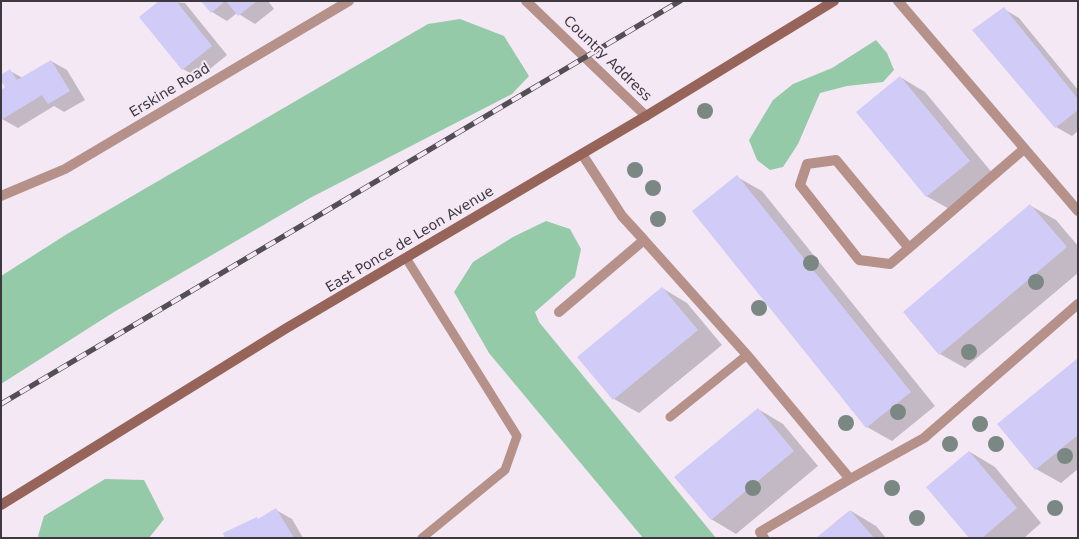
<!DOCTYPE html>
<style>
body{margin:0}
#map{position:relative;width:1079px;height:539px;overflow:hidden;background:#f4e8f5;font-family:"DejaVu Sans",sans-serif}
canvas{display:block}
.frame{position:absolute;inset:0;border:2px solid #3d393e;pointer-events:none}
</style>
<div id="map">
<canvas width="1079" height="539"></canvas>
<div class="frame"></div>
</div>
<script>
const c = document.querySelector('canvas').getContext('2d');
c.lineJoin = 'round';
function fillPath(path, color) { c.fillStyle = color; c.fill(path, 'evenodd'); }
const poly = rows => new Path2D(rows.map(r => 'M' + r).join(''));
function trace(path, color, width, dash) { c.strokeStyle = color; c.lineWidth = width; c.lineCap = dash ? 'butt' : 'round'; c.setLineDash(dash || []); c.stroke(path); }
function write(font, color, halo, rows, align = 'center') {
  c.font = font + ' "DejaVu Sans",sans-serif'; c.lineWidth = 4; c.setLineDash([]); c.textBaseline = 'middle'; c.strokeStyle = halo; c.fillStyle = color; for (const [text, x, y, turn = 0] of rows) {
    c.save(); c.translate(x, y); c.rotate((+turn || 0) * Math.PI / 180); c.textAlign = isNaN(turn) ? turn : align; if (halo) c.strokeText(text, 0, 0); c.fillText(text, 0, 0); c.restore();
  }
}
fillPath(poly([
 [460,19,504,36,529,76,512,94,310,198,114,312,1,384,1,276,67,234,428,24],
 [876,40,887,53,894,70,883,82,847,86,820,93,798,144,783,167,770,170,757,160,749,140,773,100,793,84,832,68],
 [546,221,570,229,581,249,575,277,535,312,539,322,716,538,643,538,489,353,454,292,473,262,513,237],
 [105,479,144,480,164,519,149,538,40,538,38,536,44,516]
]), '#95caa8');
fillPath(poly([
 [161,1,185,3,227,55,199,78,183,69],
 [203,1,268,1,274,9,255,24,237,13,227,21,212,12],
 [1004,9,1019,18,1078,90,1078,131,1072,136,1056,127,974,30],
 [51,61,67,70,85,100,64,112,54,106,18,128,2,119,10,71,23,78],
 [900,77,925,92,994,175,951,210,926,196],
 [737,177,762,191,935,406,892,441,867,427],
 [1031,206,1056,220,1078,246,1078,273,965,368,940,354],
 [662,288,687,303,722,345,639,413,614,399],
 [1078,360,1078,469,1061,483,1036,469],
 [758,409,783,424,818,466,736,534,711,519],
 [970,452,995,467,1041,523,1024,538,970,538],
 [276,510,292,519,303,538,227,538],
 [851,511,876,526,886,538,818,538]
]), '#0003');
fillPath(poly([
 [159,1,176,1,212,46,182,70,139,17],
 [201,1,225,1,211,13],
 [226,1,257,1,238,16],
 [1004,7,1078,99,1078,110,1055,128,972,30],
 [51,60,70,91,48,104,42,95,1,120,1,90,5,87,1,81,1,75,10,69,17,80],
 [900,76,970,161,926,197,856,112],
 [737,175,911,392,866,428,692,211],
 [1030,204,1067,247,939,355,903,312],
 [662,287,698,330,613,400,577,357],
 [1078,358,1078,435,1035,470,997,424],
 [758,408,794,451,711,520,674,477],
 [969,451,1017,508,982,538,969,538,926,487],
 [276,508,294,538,225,538,223,533,257,517,258,519],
 [850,510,874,538,816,538]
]), '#d1cbf7');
trace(poly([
 [406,258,517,436,505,470,422,538],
 [670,417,747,355]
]), '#b59189', 9);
trace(poly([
 [526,1,646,116],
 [898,1,1078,211],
 [1,196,65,169,349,1],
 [644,240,747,355,850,479,760,532,764,538],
 [909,248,836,160,807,164,800,185,859,260,890,264,909,248,1024,149],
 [559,312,644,240,622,216,582,154],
 [850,479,924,438,1078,304]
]), '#b59189', 10);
trace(poly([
 [1,505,285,329,646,116,834,1]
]), '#97645a', 10);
const rail = poly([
 [1,404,680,1]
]);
trace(rail, '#544f55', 5.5);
trace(rail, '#f4e8f5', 4, [11]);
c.fillStyle = '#7a8783';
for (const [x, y] of [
 [705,111],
 [635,170],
 [653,188],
 [658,219],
 [811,263],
 [1036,282],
 [759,308],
 [969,352],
 [898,412],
 [846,423],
 [980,424],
 [950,444],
 [996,444],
 [1065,456],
 [753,488],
 [892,488],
 [1055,508],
 [917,518]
]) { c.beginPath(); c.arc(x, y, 8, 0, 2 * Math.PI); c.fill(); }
write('14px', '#3d393e', '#f4e8f5', [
 ["Country Address",607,59,44],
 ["Erskine Road",170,91,-31],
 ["East Ponce de Leon Avenue",410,240,-31]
]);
</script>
